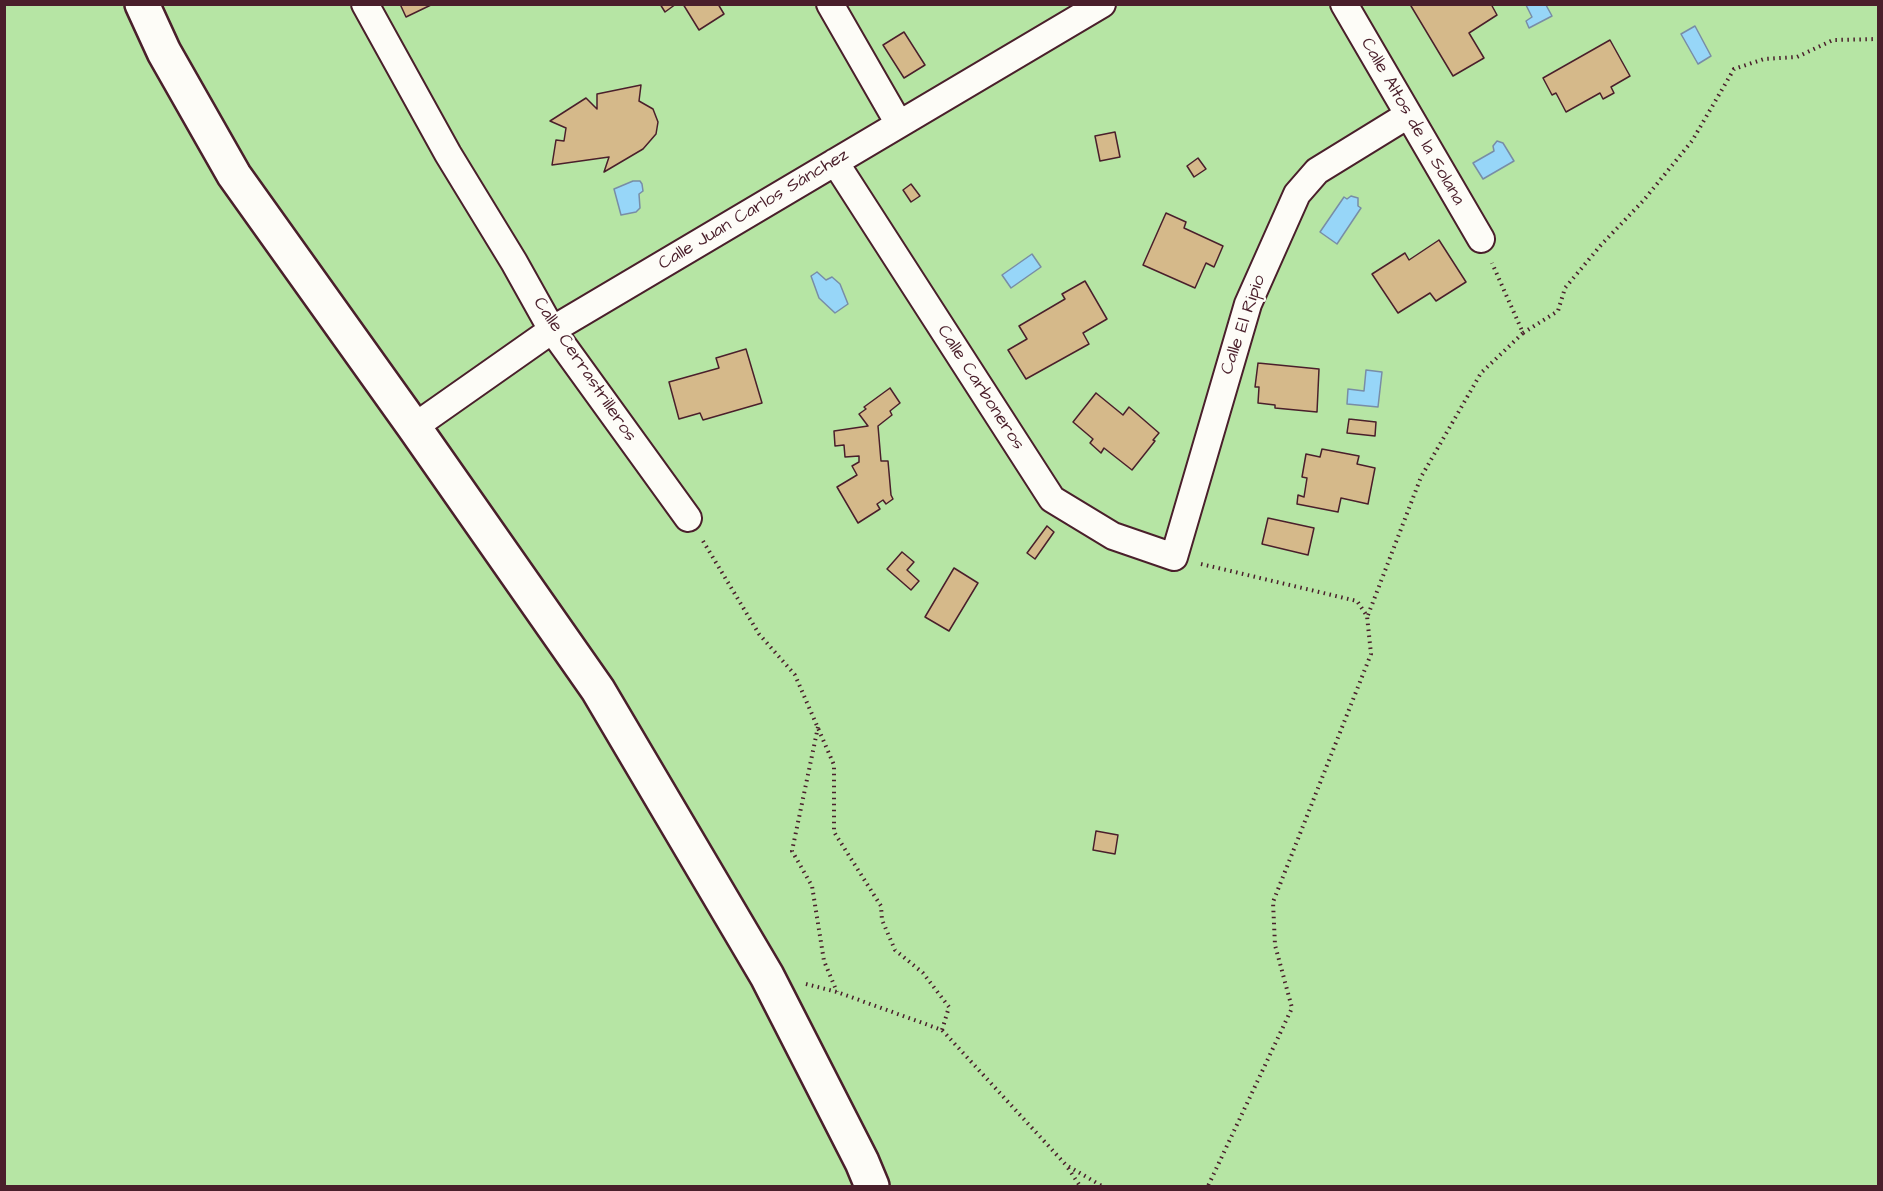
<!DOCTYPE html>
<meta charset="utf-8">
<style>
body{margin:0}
#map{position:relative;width:1883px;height:1191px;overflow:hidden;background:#fdfcf7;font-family:"Architects Daughter",sans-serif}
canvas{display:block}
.frame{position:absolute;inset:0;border:6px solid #4a1f2b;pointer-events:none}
</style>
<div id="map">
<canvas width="1883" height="1191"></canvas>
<div class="frame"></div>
</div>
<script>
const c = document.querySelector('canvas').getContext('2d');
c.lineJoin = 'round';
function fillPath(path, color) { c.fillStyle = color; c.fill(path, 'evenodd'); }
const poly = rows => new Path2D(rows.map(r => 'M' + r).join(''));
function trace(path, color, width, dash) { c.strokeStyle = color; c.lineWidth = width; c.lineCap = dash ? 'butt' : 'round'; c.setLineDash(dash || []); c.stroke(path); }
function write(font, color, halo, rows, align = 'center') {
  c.font = font + ' "Architects Daughter",sans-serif'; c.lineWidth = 4.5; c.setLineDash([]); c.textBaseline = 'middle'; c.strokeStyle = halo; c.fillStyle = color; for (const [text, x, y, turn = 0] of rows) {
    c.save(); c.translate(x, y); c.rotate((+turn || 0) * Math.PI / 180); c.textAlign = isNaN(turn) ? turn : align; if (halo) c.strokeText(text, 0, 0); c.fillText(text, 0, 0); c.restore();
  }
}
fillPath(poly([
 [5,5,1878,5,1878,1186,5,1186]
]), '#b6e5a4');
const water = poly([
 [1526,5,1546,5,1552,16,1529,28,1526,21,1532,17,1526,5],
 [1695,26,1711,56,1698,64,1681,34,1695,26],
 [1497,141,1503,143,1514,161,1483,179,1473,163,1494,151,1493,146,1497,141],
 [633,181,640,181,642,184,643,191,639,194,640,208,636,212,621,215,614,189,633,181],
 [1351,196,1358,198,1358,206,1361,208,1337,244,1320,232,1344,197,1347,199,1351,196],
 [1032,254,1041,267,1011,288,1002,275,1032,254],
 [817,272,826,280,832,277,840,284,848,304,835,313,819,298,811,276,817,272],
 [1366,370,1382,372,1378,407,1347,404,1348,389,1364,391,1366,370]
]);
fillPath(water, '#97d6f8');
trace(water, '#788da6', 1.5);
const building = poly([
 [400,4,433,4,406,17,400,4],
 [660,4,676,4,665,12,660,4],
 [683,4,718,4,724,14,699,30,683,4],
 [1413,4,1491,4,1497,15,1469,33,1484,58,1453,76,1411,6,1413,4],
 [904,32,925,65,904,78,883,45,904,32],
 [1610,40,1630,76,1611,87,1614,93,1603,99,1600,93,1566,112,1556,93,1552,95,1543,78,1610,40],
 [641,85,639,101,653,109,658,122,656,134,643,149,604,172,609,157,552,165,556,140,564,141,566,128,550,121,586,98,597,109,597,94,641,85],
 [1115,132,1120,157,1100,161,1095,136,1115,132],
 [1198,158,1206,169,1194,177,1187,166,1198,158],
 [911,184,920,196,911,202,903,190,911,184],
 [1166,213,1186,222,1184,228,1223,246,1214,267,1206,263,1195,288,1143,265,1166,213],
 [1439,240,1466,282,1436,301,1430,293,1398,313,1372,274,1405,253,1409,260,1439,240],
 [1085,281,1107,319,1083,333,1089,344,1026,379,1008,350,1027,339,1019,326,1065,299,1062,294,1085,281],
 [746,349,762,403,703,420,700,413,679,419,669,382,719,368,716,358,746,349],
 [1258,363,1319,369,1317,412,1275,408,1275,405,1258,403,1259,387,1255,387,1258,363],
 [890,388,900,403,890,411,892,415,878,426,881,461,888,461,891,495,893,499,886,504,883,500,877,504,880,509,858,523,837,487,857,475,852,466,859,462,859,456,845,457,844,445,835,446,834,431,868,426,859,414,866,409,864,407,890,388],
 [1096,393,1123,415,1129,407,1159,433,1153,440,1155,441,1132,470,1104,448,1101,453,1090,443,1093,439,1073,422,1096,393],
 [1349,419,1376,422,1375,436,1347,433,1349,419],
 [1322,449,1359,456,1357,464,1375,468,1368,504,1341,498,1338,512,1297,504,1298,495,1304,497,1307,478,1302,477,1306,454,1320,457,1322,449],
 [1268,518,1314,528,1308,555,1262,544,1268,518],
 [1047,526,1054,532,1035,559,1027,553,1047,526],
 [902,552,914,562,907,570,919,581,911,590,887,569,902,552],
 [954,568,978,583,949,631,925,617,954,568],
 [1096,831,1118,835,1115,854,1093,850,1096,831]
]);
fillPath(building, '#d5b98a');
trace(building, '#4a1f2b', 1.5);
const minor = poly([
 [365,4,448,154,514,262,552,330,688,518],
 [830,4,899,124],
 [1344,4,1481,239],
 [835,162,1052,499,1113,536,1174,557,1248,304,1297,194,1317,171,1408,115],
 [414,427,552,330,1102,4]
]);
const secondary = poly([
 [142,4,164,52,234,175,414,427,598,690,767,976,862,1162,872,1186]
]);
trace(minor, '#4a1f2b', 30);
trace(secondary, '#4a1f2b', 38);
trace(poly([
 [1523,333,1558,311,1565,288,1601,245,1643,201,1692,141,1734,69,1764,59,1797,57,1833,40,1878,39],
 [703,541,759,634,795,675,834,765,834,832,881,906,882,920,895,950,923,973,949,1007,942,1030],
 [1201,564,1357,601,1367,616,1371,654,1273,902,1275,945,1292,1008,1208,1186],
 [1368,615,1421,477,1481,373,1523,333,1492,263],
 [818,727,792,851,812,886,824,961,837,992],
 [806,984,837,992,942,1030,1066,1165,1102,1186],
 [1068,1168,1080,1186]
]), '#4a1f2b', 4, [1.5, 4.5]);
trace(minor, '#fdfcf7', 26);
trace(secondary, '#fdfcf7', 33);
write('18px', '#4a1f2b', '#fdfcf7', [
 ["Calle Altos de la Solana",1412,122,60],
 ["Calle Juan Carlos Sánchez",754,210,-31],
 ["Calle El Ripio",1244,325,-71],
 ["Calle Cerrastrilleros",584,370,56],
 ["Calle Carboneros",980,388,57]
]);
</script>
